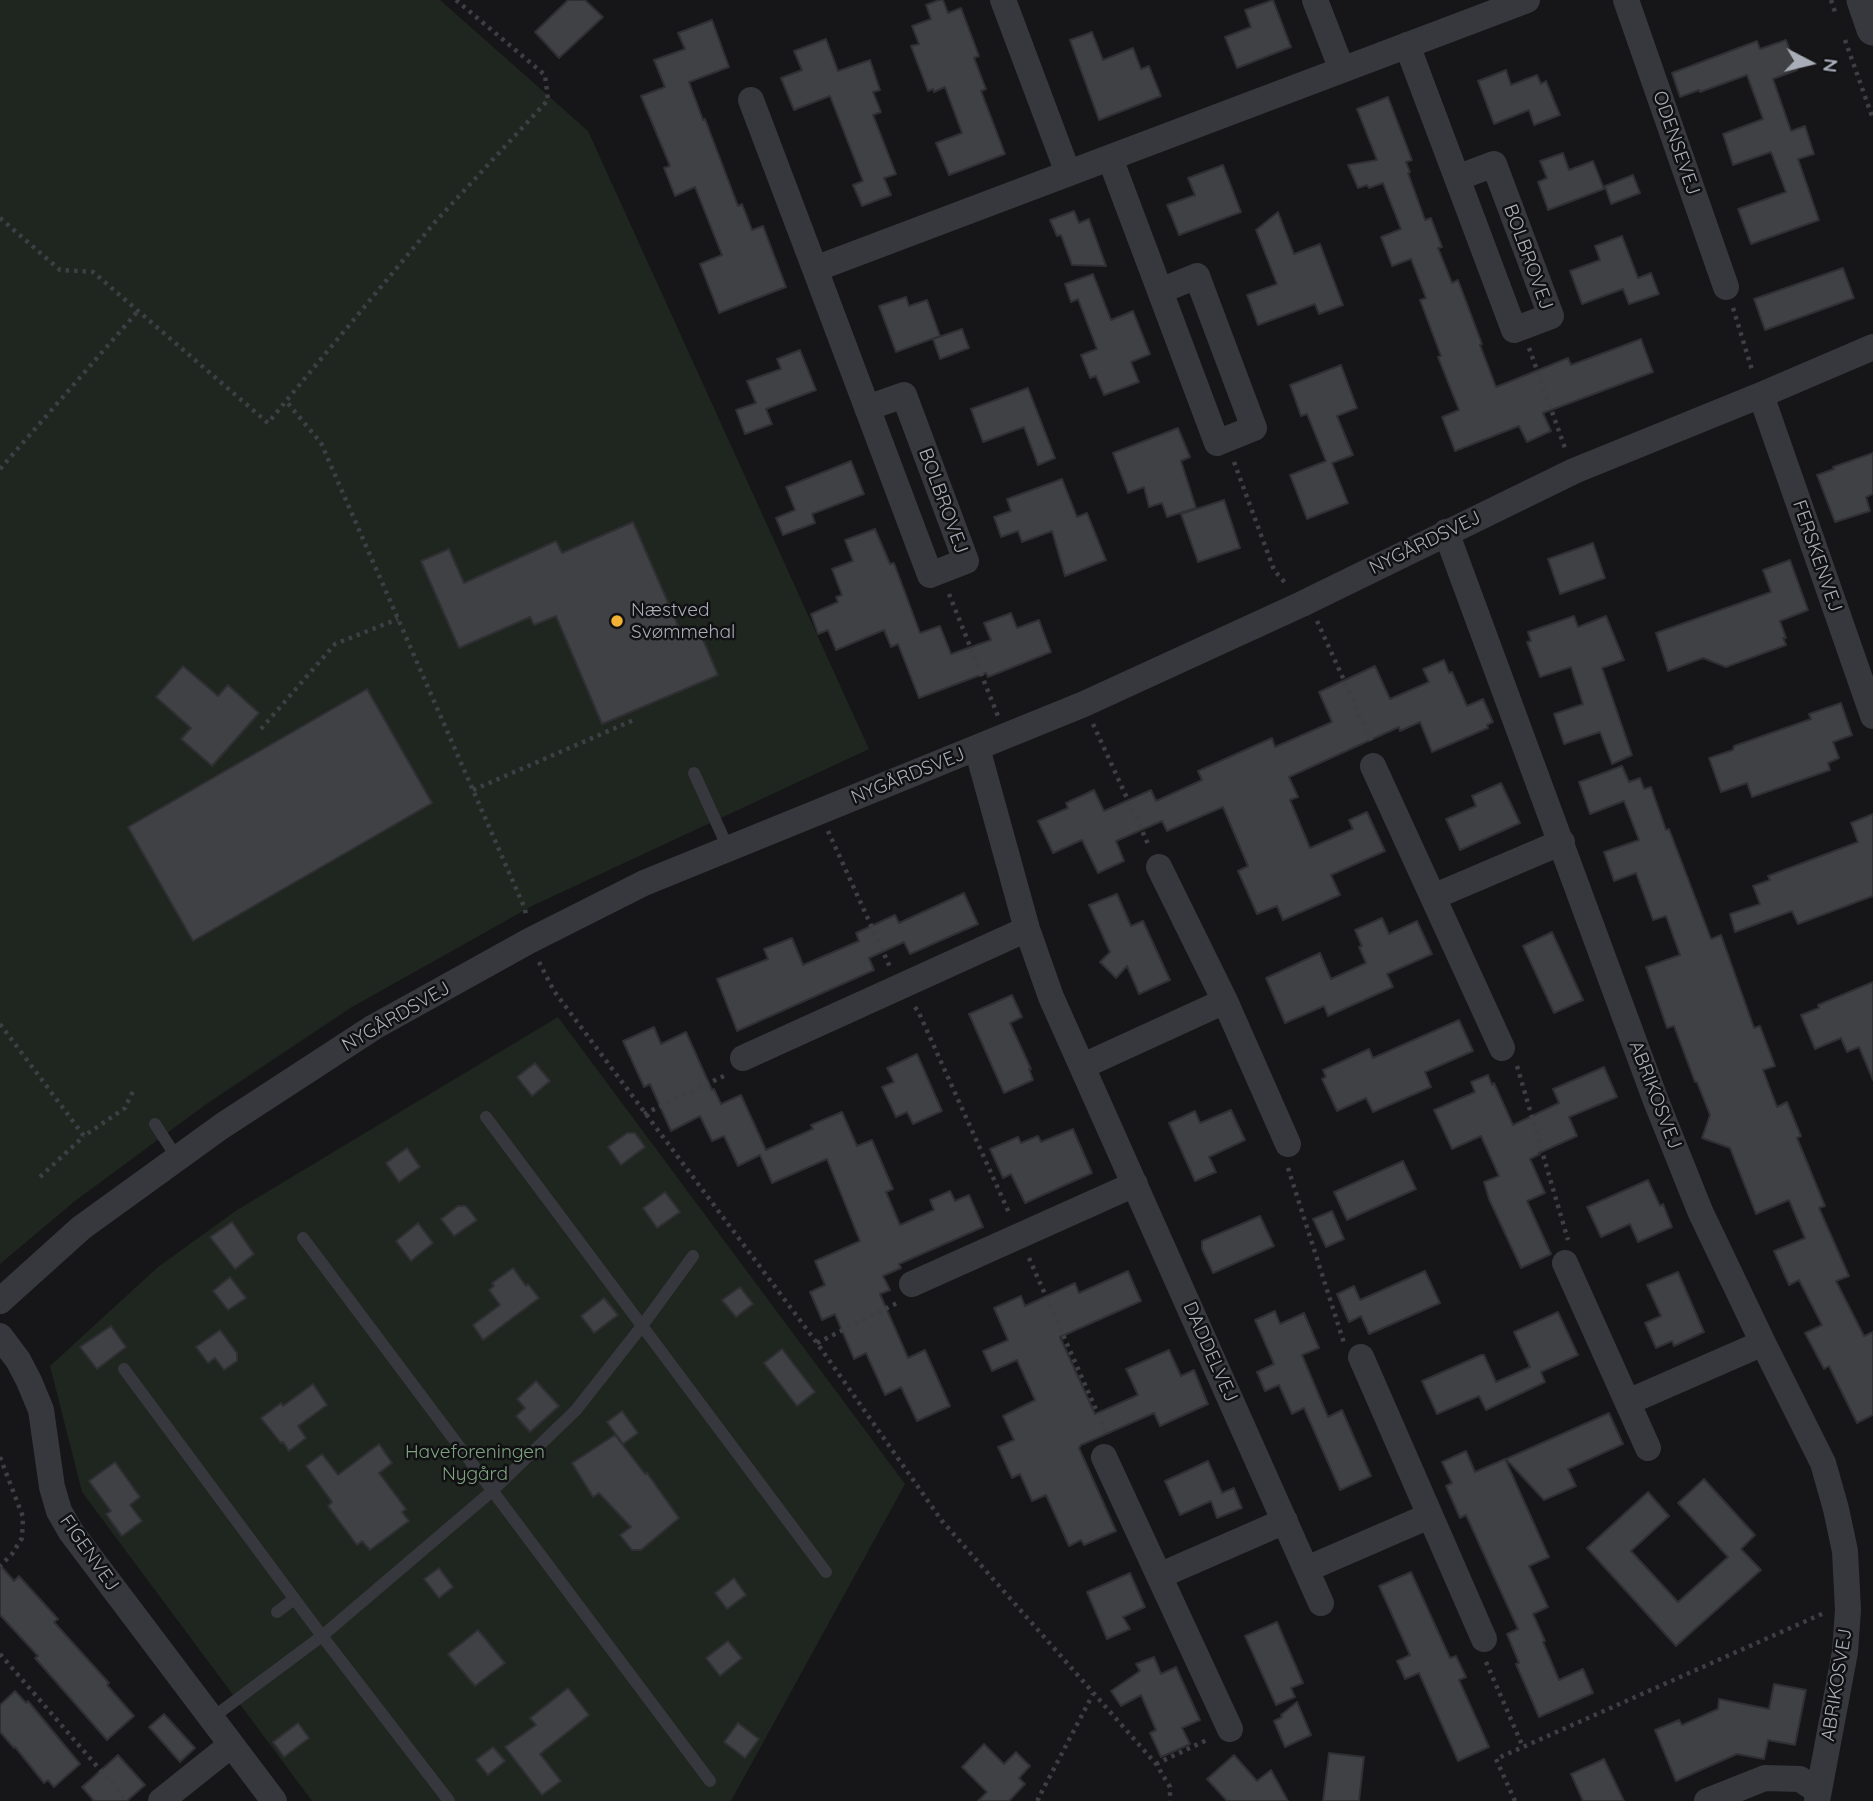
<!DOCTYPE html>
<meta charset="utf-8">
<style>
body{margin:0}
#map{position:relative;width:1873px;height:1801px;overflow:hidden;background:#161618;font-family:Quicksand,sans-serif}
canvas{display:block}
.north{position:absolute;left:1775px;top:28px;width:70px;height:70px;-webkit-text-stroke:5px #111113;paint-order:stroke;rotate:97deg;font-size:19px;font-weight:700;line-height:28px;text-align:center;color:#a8adb8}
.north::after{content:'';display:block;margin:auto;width:24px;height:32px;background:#a8adb8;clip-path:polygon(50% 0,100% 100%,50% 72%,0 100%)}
</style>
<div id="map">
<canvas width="1873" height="1801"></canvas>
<div class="north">N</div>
</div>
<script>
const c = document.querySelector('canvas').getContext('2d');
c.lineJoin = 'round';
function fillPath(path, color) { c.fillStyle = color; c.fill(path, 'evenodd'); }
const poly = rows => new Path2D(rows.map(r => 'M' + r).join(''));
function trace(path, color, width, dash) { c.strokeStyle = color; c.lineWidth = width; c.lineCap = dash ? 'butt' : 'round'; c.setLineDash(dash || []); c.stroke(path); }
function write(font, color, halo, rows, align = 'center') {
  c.font = font + ' Quicksand,sans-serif'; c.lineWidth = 5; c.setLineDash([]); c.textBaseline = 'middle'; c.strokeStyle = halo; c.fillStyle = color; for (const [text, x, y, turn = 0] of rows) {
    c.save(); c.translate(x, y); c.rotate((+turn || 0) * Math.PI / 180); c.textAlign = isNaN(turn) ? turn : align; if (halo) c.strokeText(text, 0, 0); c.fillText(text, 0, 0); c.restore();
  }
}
fillPath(poly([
 [0,0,440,0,588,131,869,749,534,905,352,1007,205,1105,75,1201,0,1264],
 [558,1017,905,1484,731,1801,312,1801,82,1492,50,1366,158,1267,237,1210]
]), '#1e261f');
const building = poly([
 [568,0,585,0,603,17,559,58,535,32,568,0],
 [939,0,943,0,948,13,961,8,979,56,974,58,986,89,981,91,1005,154,949,175,936,143,962,133,945,87,934,92,933,89,928,91,911,46,919,44,912,26,931,19,926,5,939,0],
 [1273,0,1291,47,1237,68,1225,37,1251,27,1245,10,1273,0],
 [712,20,729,67,689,82,703,120,705,119,738,206,742,204,752,230,763,226,786,287,719,313,700,264,722,255,695,187,675,196,664,168,670,166,641,96,665,87,654,60,685,49,678,33,712,20],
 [1092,32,1103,60,1133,48,1141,69,1149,66,1161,96,1099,120,1070,40,1092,32],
 [826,39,838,71,870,60,880,90,873,92,881,112,873,115,896,174,884,178,891,195,862,206,853,185,863,181,830,96,794,110,781,78,802,70,794,51,826,39],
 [1786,40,1797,70,1773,79,1791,131,1805,126,1814,154,1798,159,1819,220,1751,244,1738,209,1786,192,1771,152,1733,165,1723,134,1763,119,1747,75,1700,92,1699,90,1680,97,1672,73,1757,41,1760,49,1786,40],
 [1506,70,1511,85,1537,75,1541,84,1546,81,1560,115,1534,125,1529,110,1494,124,1478,81,1506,70],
 [1388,97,1412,160,1406,162,1410,172,1408,173,1425,220,1431,218,1442,247,1438,248,1452,283,1458,280,1482,344,1480,345,1496,387,1568,358,1571,365,1641,339,1653,372,1543,413,1551,431,1527,442,1519,426,1455,451,1442,417,1459,410,1438,357,1441,356,1420,300,1426,298,1411,259,1392,266,1381,237,1401,229,1383,183,1369,188,1367,185,1358,188,1348,165,1377,160,1357,109,1388,97],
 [1563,153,1569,170,1593,161,1604,189,1548,210,1538,182,1547,178,1540,161,1563,153],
 [1223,165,1241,212,1179,235,1167,205,1195,195,1188,178,1223,165],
 [1633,175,1640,193,1611,204,1605,186,1633,175],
 [1074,211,1079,223,1089,219,1106,266,1072,265,1061,235,1057,236,1050,220,1074,211],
 [1278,212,1294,254,1320,244,1343,305,1319,314,1315,304,1258,325,1247,295,1277,284,1256,230,1278,212],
 [1622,236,1638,278,1651,273,1659,294,1629,304,1623,289,1582,304,1570,271,1600,260,1595,246,1622,236],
 [1843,268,1854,298,1765,330,1754,299,1843,268],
 [1093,274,1111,320,1133,311,1150,354,1131,362,1139,382,1104,395,1096,376,1090,378,1081,355,1097,349,1078,299,1071,302,1065,284,1093,274],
 [906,297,909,306,927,300,940,336,896,352,879,306,906,297],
 [962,329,969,348,940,359,933,339,962,329],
 [800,350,816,390,766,409,772,424,745,434,736,410,756,403,747,381,781,369,777,359,800,350],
 [1341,365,1357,408,1337,416,1353,455,1332,463,1348,503,1307,519,1290,475,1326,461,1307,414,1301,416,1290,385,1341,365],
 [1028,388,1055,458,1038,465,1024,427,983,442,971,409,1028,388],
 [1178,428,1190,457,1181,461,1196,508,1167,517,1162,503,1149,507,1144,487,1128,493,1113,453,1178,428],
 [1873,453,1873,494,1866,497,1870,511,1835,522,1817,475,1834,469,1833,467,1873,453],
 [851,461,864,494,812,514,815,523,783,535,776,518,795,510,786,487,851,461],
 [1062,479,1077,517,1087,513,1106,560,1065,576,1052,531,1022,542,1018,531,1001,537,994,517,1011,511,1007,499,1062,479],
 [1224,500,1240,548,1198,562,1181,514,1224,500],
 [633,522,683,637,699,630,718,675,602,724,556,616,534,625,530,617,459,648,421,561,449,549,464,583,556,541,562,553,633,522],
 [875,529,890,564,894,563,920,633,940,626,951,654,991,640,984,623,1011,613,1017,628,1039,620,1051,652,988,677,986,673,919,698,898,644,891,647,884,630,836,650,828,630,818,634,811,614,838,602,836,597,842,595,832,569,853,561,845,540,875,529],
 [1593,543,1605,578,1560,594,1548,559,1593,543],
 [1790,560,1808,610,1780,621,1786,638,1783,638,1786,645,1726,667,1703,658,1668,671,1656,633,1771,592,1763,570,1790,560],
 [1574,616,1578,627,1606,616,1624,660,1602,668,1632,755,1612,764,1600,732,1564,744,1554,714,1583,704,1571,667,1540,677,1527,642,1531,641,1528,632,1574,616],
 [1444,660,1449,673,1452,672,1467,706,1483,699,1493,722,1487,725,1488,728,1432,752,1420,722,1400,731,1399,727,1289,777,1298,797,1290,800,1310,848,1353,829,1349,820,1367,812,1385,851,1331,875,1340,895,1283,920,1277,906,1257,914,1238,871,1248,866,1223,807,1167,831,1162,821,1116,841,1124,861,1098,873,1082,840,1053,853,1038,821,1068,808,1066,803,1094,790,1104,811,1151,790,1156,801,1202,780,1198,771,1272,738,1275,747,1332,722,1319,692,1375,666,1390,699,1429,682,1423,669,1444,660],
 [183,666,218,696,228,685,259,713,212,766,181,739,191,728,156,697,183,666],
 [367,689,432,803,193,941,128,827,367,689],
 [1841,703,1852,735,1833,742,1839,758,1828,763,1830,770,1752,797,1747,783,1721,792,1709,758,1733,750,1734,746,1811,719,1809,714,1841,703],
 [1622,766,1629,782,1640,778,1644,789,1651,787,1666,830,1669,829,1711,939,1721,935,1754,1028,1760,1026,1775,1066,1763,1070,1777,1107,1787,1102,1801,1136,1797,1138,1825,1206,1819,1208,1849,1276,1836,1281,1864,1336,1873,1332,1873,1415,1857,1423,1829,1366,1824,1369,1805,1333,1822,1325,1799,1280,1789,1285,1774,1251,1805,1238,1789,1200,1756,1214,1730,1148,1702,1138,1710,1115,1697,1082,1695,1082,1674,1026,1667,1028,1646,967,1680,955,1666,916,1653,920,1636,873,1614,881,1604,852,1639,840,1624,801,1590,814,1579,782,1622,766],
 [1501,783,1520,823,1460,850,1446,819,1476,806,1472,796,1501,783],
 [1873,814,1873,896,1798,924,1792,911,1735,932,1730,914,1760,904,1753,886,1770,880,1768,876,1858,842,1851,823,1873,814],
 [964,893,978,924,910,954,904,942,869,958,874,970,737,1031,717,979,768,959,764,949,792,938,803,965,859,941,856,933,895,915,899,923,964,893],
 [1117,894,1131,926,1143,921,1170,980,1139,994,1127,966,1116,978,1100,962,1110,952,1089,905,1117,894],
 [1382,918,1389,934,1417,921,1432,954,1387,974,1393,987,1328,1016,1324,1006,1285,1023,1266,978,1320,953,1331,979,1366,963,1359,947,1362,946,1355,930,1382,918],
 [1552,932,1583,1000,1554,1013,1523,946,1552,932],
 [1873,982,1873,1080,1859,1047,1847,1052,1841,1038,1815,1049,1801,1015,1819,1008,1818,1005,1873,982],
 [1012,995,1022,1017,1010,1023,1031,1069,1029,1069,1033,1080,1004,1093,969,1014,1012,995],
 [1459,1020,1473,1051,1425,1072,1431,1087,1373,1112,1366,1098,1337,1111,1322,1079,1326,1077,1323,1070,1369,1049,1373,1058,1459,1020],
 [654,1027,661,1044,686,1032,712,1090,714,1089,721,1104,741,1095,766,1150,813,1129,811,1125,842,1112,857,1146,872,1140,893,1189,886,1192,900,1225,934,1210,930,1200,950,1191,955,1201,969,1195,983,1227,899,1264,901,1268,883,1276,890,1290,880,1294,908,1358,925,1350,950,1406,917,1421,901,1387,885,1395,866,1353,854,1359,835,1314,822,1320,810,1292,825,1285,815,1261,860,1241,827,1159,772,1183,760,1155,738,1166,724,1136,712,1141,700,1116,671,1131,650,1084,644,1087,623,1041,654,1027],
 [917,1054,942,1111,913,1124,907,1112,896,1117,882,1087,894,1082,887,1068,917,1054],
 [535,1063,550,1081,532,1096,517,1077,535,1063],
 [1604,1067,1617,1097,1569,1117,1577,1136,1539,1153,1540,1154,1530,1159,1545,1193,1527,1201,1551,1254,1521,1268,1489,1199,1484,1182,1499,1176,1481,1136,1452,1149,1434,1110,1475,1092,1471,1082,1488,1075,1492,1085,1494,1083,1513,1125,1559,1103,1553,1089,1604,1067],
 [1231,1110,1245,1140,1209,1157,1216,1172,1195,1181,1169,1123,1195,1111,1200,1123,1231,1110],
 [1073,1129,1092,1173,1025,1203,1011,1174,1003,1178,990,1149,1018,1137,1021,1143,1038,1136,1041,1142,1073,1129],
 [627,1133,635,1133,645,1147,621,1165,608,1147,627,1133],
 [407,1148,420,1167,399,1182,386,1163,407,1148],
 [1403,1161,1416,1189,1347,1220,1334,1192,1403,1161],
 [1648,1180,1660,1206,1663,1204,1672,1227,1638,1242,1630,1224,1601,1237,1587,1207,1648,1180],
 [665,1192,680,1212,657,1228,643,1208,665,1192],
 [458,1206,466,1206,477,1220,454,1236,441,1219,458,1206],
 [1332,1211,1344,1239,1326,1247,1313,1219,1332,1211],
 [1260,1216,1274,1246,1213,1273,1202,1249,1202,1241,1260,1216],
 [232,1222,254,1254,235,1269,210,1237,232,1222],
 [418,1223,433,1243,411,1261,396,1241,418,1223],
 [513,1268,526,1286,528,1284,539,1298,483,1340,473,1325,500,1305,489,1290,494,1286,492,1283,513,1268],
 [1128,1271,1141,1301,1060,1337,1095,1414,1138,1395,1126,1369,1169,1350,1181,1376,1194,1370,1208,1404,1160,1426,1154,1413,1081,1445,1079,1448,1116,1531,1084,1545,1081,1540,1069,1546,1046,1495,1032,1501,1020,1474,1012,1478,998,1447,1014,1440,1003,1416,1035,1400,1017,1360,992,1371,983,1351,1008,1340,994,1308,1021,1296,1025,1306,1075,1283,1079,1293,1128,1271],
 [1425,1271,1440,1303,1369,1334,1361,1316,1349,1322,1337,1294,1354,1286,1360,1300,1425,1271],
 [1678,1272,1704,1332,1674,1346,1672,1341,1656,1348,1645,1323,1661,1316,1647,1285,1678,1272],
 [230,1277,246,1298,228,1310,213,1291,230,1277],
 [740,1287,753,1304,736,1317,722,1300,740,1287],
 [604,1298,618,1315,594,1333,581,1316,604,1298],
 [1275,1311,1280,1324,1304,1313,1319,1348,1302,1355,1328,1417,1342,1410,1371,1476,1340,1490,1304,1408,1292,1414,1279,1385,1265,1391,1257,1372,1274,1364,1255,1320,1275,1311],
 [1558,1312,1578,1355,1541,1372,1545,1382,1486,1410,1479,1396,1437,1414,1422,1381,1481,1355,1484,1355,1496,1382,1530,1367,1514,1332,1558,1312],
 [111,1326,126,1347,97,1369,80,1347,111,1326],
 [220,1330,237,1353,237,1361,224,1370,215,1358,208,1363,196,1347,220,1330],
 [782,1349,815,1392,797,1406,764,1363,782,1349],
 [536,1381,559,1406,530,1432,516,1416,525,1408,517,1399,536,1381],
 [313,1384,327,1405,298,1426,306,1438,289,1451,283,1442,281,1443,261,1418,281,1403,283,1406,313,1384],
 [622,1411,638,1433,623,1444,607,1422,622,1411],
 [1609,1413,1623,1444,1568,1469,1576,1486,1544,1500,1506,1459,1609,1413],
 [615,1435,645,1474,647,1473,679,1518,641,1550,632,1550,620,1535,631,1527,599,1493,593,1497,572,1463,615,1435],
 [379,1444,392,1463,379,1473,406,1509,402,1512,409,1521,370,1550,362,1541,357,1545,328,1506,332,1502,306,1466,322,1454,338,1475,379,1444],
 [1466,1451,1475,1472,1505,1459,1549,1557,1529,1566,1548,1607,1533,1614,1545,1641,1543,1642,1559,1680,1583,1669,1593,1693,1539,1717,1516,1664,1519,1663,1507,1634,1518,1629,1466,1515,1460,1518,1446,1486,1452,1483,1442,1462,1466,1451],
 [1208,1461,1222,1493,1234,1488,1242,1508,1217,1518,1211,1501,1180,1515,1165,1481,1208,1461],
 [115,1462,140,1497,130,1505,142,1521,122,1536,106,1514,111,1511,89,1481,115,1462],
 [1704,1479,1755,1535,1741,1549,1761,1570,1676,1646,1587,1548,1648,1492,1669,1516,1631,1551,1678,1602,1728,1557,1678,1503,1704,1479],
 [0,1565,14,1581,19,1576,58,1619,54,1622,109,1683,107,1685,134,1716,107,1740,35,1658,38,1656,0,1615,0,1565],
 [439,1568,453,1587,439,1598,424,1579,439,1568],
 [1411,1572,1450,1658,1456,1656,1466,1677,1459,1680,1489,1747,1458,1761,1419,1673,1405,1679,1397,1661,1410,1655,1379,1586,1411,1572],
 [1130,1573,1145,1607,1123,1617,1130,1629,1107,1639,1087,1592,1130,1573],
 [734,1578,746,1595,727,1609,715,1593,734,1578],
 [1277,1622,1303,1683,1291,1688,1295,1697,1276,1705,1245,1636,1277,1622],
 [478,1630,505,1663,475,1686,448,1654,478,1630],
 [728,1641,742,1658,720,1676,706,1658,728,1641],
 [1154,1657,1161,1674,1176,1667,1200,1720,1182,1728,1190,1744,1161,1757,1150,1733,1156,1730,1141,1695,1121,1706,1111,1691,1140,1671,1136,1664,1154,1657],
 [1774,1684,1806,1690,1795,1745,1768,1740,1764,1759,1737,1754,1676,1781,1655,1730,1679,1720,1682,1725,1718,1709,1719,1699,1769,1709,1774,1684],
 [568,1688,589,1715,540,1754,561,1781,542,1795,505,1747,536,1725,530,1718,568,1688],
 [15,1691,26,1703,28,1701,80,1764,54,1787,48,1780,44,1783,15,1747,14,1748,0,1732,0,1705,15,1691],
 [1297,1702,1311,1735,1285,1747,1274,1721,1282,1717,1281,1715,1297,1702],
 [164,1714,195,1748,180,1762,149,1727,164,1714],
 [298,1723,309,1738,284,1757,273,1742,298,1723],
 [738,1723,759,1739,745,1758,724,1742,738,1723],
 [984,1744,1004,1764,1016,1752,1030,1766,1019,1778,1025,1784,1009,1801,978,1801,987,1792,962,1767,984,1744],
 [493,1747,505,1761,488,1775,476,1760,493,1747],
 [1329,1753,1364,1757,1359,1801,1323,1801,1329,1753],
 [118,1755,145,1785,127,1801,94,1801,82,1787,118,1755],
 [1234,1755,1257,1781,1271,1770,1288,1801,1227,1801,1207,1779,1234,1755],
 [1604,1759,1624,1801,1583,1801,1571,1774,1604,1759]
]);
fillPath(building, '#404145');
trace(building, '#303034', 2);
trace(poly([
 [456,0,545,75,548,100,435,222,286,401,321,443,525,909,526,917],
 [1831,0,1835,12],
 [1845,40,1873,119],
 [0,218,60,270,93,272,268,423,286,401],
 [1733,308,1753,373],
 [1529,348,1565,448],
 [1234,462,1274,570,1287,585],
 [0,469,138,311],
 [949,594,998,716],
 [1317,621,1373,744],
 [1093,724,1149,846],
 [261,729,335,644,398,619],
 [473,790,636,719],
 [828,831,890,967],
 [539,962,554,991,817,1343,942,1521,1156,1764,1170,1787,1170,1801],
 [915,1007,919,1013,1010,1215],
 [0,1024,84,1136,125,1108,133,1091],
 [1517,1066,1568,1240],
 [644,1114,726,1075],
 [1288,1168,1344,1343],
 [40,1177,84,1136],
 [1029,1258,1106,1432],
 [817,1343,897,1303],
 [0,1457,23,1517,22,1538,12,1554,0,1566],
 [0,1654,127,1801],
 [1486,1662,1523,1747],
 [1156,1764,1209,1739],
 [1039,1801,1038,1799,1093,1694],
 [1515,1801,1496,1759,1824,1613]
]), '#3d3f44', 4.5, [3.5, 5]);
trace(poly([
 [694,773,728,848],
 [486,1117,826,1572],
 [155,1124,177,1158],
 [303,1238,710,1781],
 [124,1369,322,1636,449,1801],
 [277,1612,294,1599],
 [212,1718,322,1636,491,1492,576,1410,642,1326,693,1256]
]), '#37383d', 12);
trace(poly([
 [1003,0,1068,173],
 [1315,0,1342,70],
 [1626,0,1726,287],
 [1407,45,1457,178,1514,330,1551,316,1494,164,1457,178],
 [751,100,815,269,930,575,966,561,904,395,867,408],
 [1110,158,1160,291,1217,443,1254,428,1197,276,1160,291],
 [815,269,1527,0],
 [1761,395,1873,716],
 [1446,532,1656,1101,1700,1211,1763,1343,1823,1463,1836,1509,1845,1551,1848,1610,1845,1652,1817,1801],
 [977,748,1027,929,1051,997,1321,1603],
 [1373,766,1502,1048],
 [1159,867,1225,1001,1288,1144],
 [1433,897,1562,842],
 [743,1058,1027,929],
 [1083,1066,1225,1001],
 [1565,1263,1648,1448],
 [912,1284,1135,1184],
 [0,1301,81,1228,222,1126,374,1027,529,941,644,883,1084,704,1302,604,1574,471,1761,395,1873,347],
 [0,1336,18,1360,29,1381,41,1410,52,1487,59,1511,71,1532,274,1801],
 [1361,1357,1484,1639],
 [1628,1402,1763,1343],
 [1104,1457,1230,1729],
 [1307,1569,1429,1516],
 [1159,1576,1285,1521],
 [161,1801,231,1745],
 [1707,1801,1765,1778,1800,1779,1818,1791]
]), '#37383d', 26);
trace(poly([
 [1863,0,1873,29]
]), '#37383d', 33);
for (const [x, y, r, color] of [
 [617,621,7,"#f2b134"]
]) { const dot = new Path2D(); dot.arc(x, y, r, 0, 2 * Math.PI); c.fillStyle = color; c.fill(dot); trace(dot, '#111113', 2.5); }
write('19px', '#a8adb8', '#111113', [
 ["ODENSEVEJ",1676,143,71],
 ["BOLBROVEJ",1528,257,70],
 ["BOLBROVEJ",943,501,70],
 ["NYGÅRDSVEJ",1425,543,-26],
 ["FERSKENVEJ",1817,556,71],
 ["NYGÅRDSVEJ",908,776,-22],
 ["NYGÅRDSVEJ",396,1017,-30],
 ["ABRIKOSVEJ",1655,1095,69],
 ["DADDELVEJ",1210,1352,66],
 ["FIGENVEJ",89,1553,55],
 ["ABRIKOSVEJ",1837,1685,-81]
]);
write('19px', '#a8adb8', '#111113', [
 ["Næstved",631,610],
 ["Svømmehal",631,632]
], 'left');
write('19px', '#7fa381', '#111113', [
 ["Haveforeningen",475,1452],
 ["Nygård",475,1474]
]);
</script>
